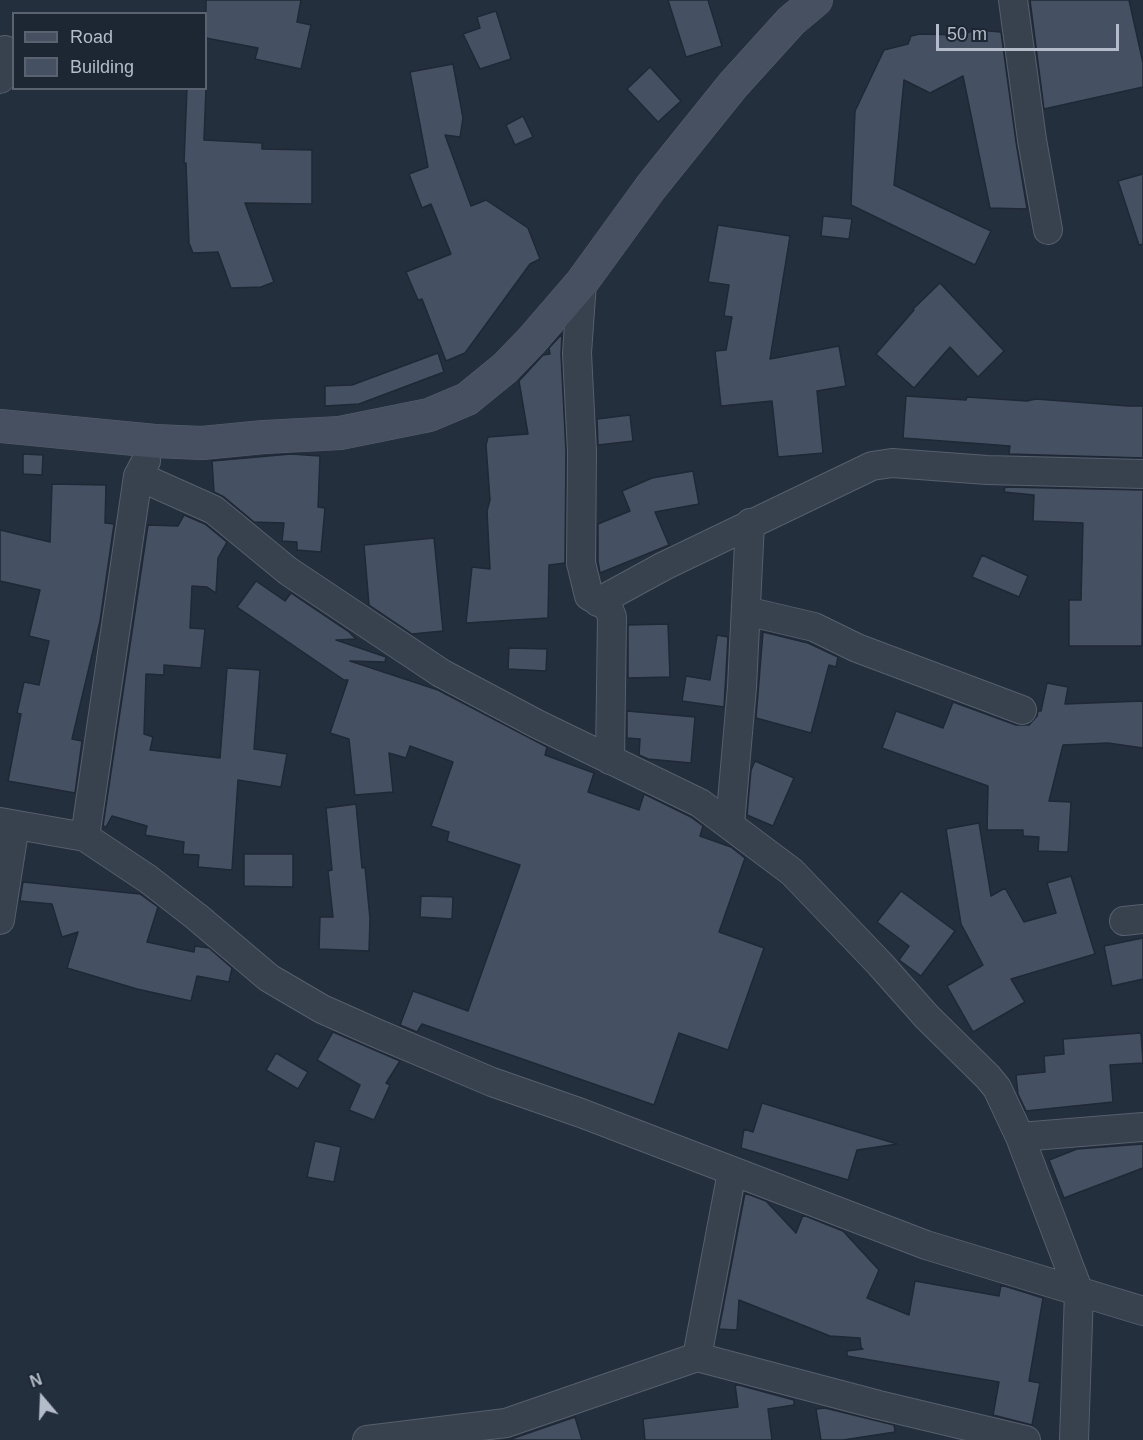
<!DOCTYPE html>
<style>
body{margin:0}
#map{position:relative;width:1143px;height:1440px;overflow:hidden;background:#242f3e;font-family:Helvetica,sans-serif}
canvas{display:block}
.legend{position:absolute;left:12px;top:12px;width:195px;height:78px;box-sizing:border-box;background:#1d2633;border:2px solid #59626f;margin:0;padding:8px 10px;list-style:none;font-size:18px;color:#b4bcc9}
.legend li{display:flex;align-items:center;gap:12px;height:30px}
.legend b{width:30px;border:2px solid #59626f}
.north{position:absolute;left:12px;top:1368px;width:60px;height:60px;-webkit-text-stroke:4px #1d2633;paint-order:stroke;rotate:341deg;font-size:16px;font-weight:700;line-height:24px;text-align:center;color:#b4bcc9}
.north::after{content:'';display:block;margin:auto;width:21px;height:27px;background:#b4bcc9;clip-path:polygon(50% 0,100% 100%,50% 72%,0 100%)}
.scale{position:absolute;left:936px;top:24px;width:183px;height:27px;box-sizing:border-box;border:3px solid #b4bcc9;border-top:0;padding-left:8px;font-size:18px;line-height:21px;white-space:nowrap;color:#b4bcc9;-webkit-text-stroke:4px #1d2633;paint-order:stroke}
</style>
<div id="map">
<canvas width="1143" height="1440"></canvas>
<ul class="legend">
<li><b style="height:8px;background:#465061"></b>Road</li>
<li><b style="height:16px;background:#455162"></b>Building</li>
</ul>
<div class="north">N</div>
<div class="scale">50 m</div>
</div>
<script>
const c = document.querySelector('canvas').getContext('2d');
c.lineJoin = 'round';
function fillPath(path, color) { c.fillStyle = color; c.fill(path, 'evenodd'); }
const poly = rows => new Path2D(rows.map(r => 'M' + r).join(''));
function trace(path, color, width, dash) { c.strokeStyle = color; c.lineWidth = width; c.lineCap = dash ? 'butt' : 'round'; c.setLineDash(dash || []); c.stroke(path); }
const building = poly([
 [206,0,301,0,297,22,311,25,301,69,255,59,258,48,206,38,206,0],
 [668,0,708,0,722,46,686,57,668,0],
 [1030,0,1129,0,1143,63,1143,87,1044,109,1030,0],
 [496,11,511,59,480,69,463,34,480,28,477,17,496,11],
 [977,30,1001,32,1016,142,1027,209,990,208,963,76,930,93,904,80,894,185,991,231,975,265,851,205,855,111,884,50,908,44,911,36,920,34,958,35,977,30],
 [453,64,463,118,460,137,445,135,471,206,486,200,528,228,540,259,530,264,465,353,446,361,422,299,418,300,406,272,451,254,431,204,422,208,409,174,428,167,410,72,453,64],
 [650,67,681,101,658,122,627,89,650,67],
 [187,88,206,88,204,140,262,143,262,149,312,150,312,204,245,203,274,282,261,287,231,288,218,252,193,253,189,243,186,163,184,163,187,88],
 [523,116,533,137,515,145,506,125,523,116],
 [1143,174,1143,244,1139,245,1118,181,1143,174],
 [823,216,852,219,849,239,821,236,823,216],
 [718,225,790,236,770,359,839,346,846,386,817,391,823,453,778,457,772,401,721,406,715,351,726,350,732,317,724,316,729,285,708,282,718,225],
 [940,283,1004,351,978,377,950,347,914,388,876,354,914,310,913,309,940,283],
 [562,334,561,354,566,452,565,563,549,565,548,618,466,623,472,567,490,569,487,511,490,500,486,445,488,437,528,434,519,381,543,355,550,354,549,348,562,334],
 [438,353,444,372,359,404,325,406,325,386,352,385,438,353],
 [906,396,966,400,967,397,1027,401,1036,399,1128,406,1143,406,1143,458,1009,454,1010,446,903,438,906,396],
 [630,415,633,441,598,445,597,419,630,415],
 [23,454,43,455,42,475,23,474,23,454],
 [291,454,320,456,318,507,325,508,321,552,297,550,297,542,282,541,284,523,254,522,224,497,214,492,212,461,291,454],
 [693,471,699,504,655,512,669,545,600,573,598,561,598,524,630,511,622,491,652,478,693,471],
 [52,484,106,485,105,523,114,524,100,621,72,739,82,741,75,793,8,781,21,714,17,713,24,682,39,685,49,641,29,636,40,590,0,581,0,530,50,542,52,484],
 [1005,487,1143,490,1142,646,1069,646,1069,600,1081,600,1083,523,1033,521,1034,495,1004,492,1005,487],
 [184,515,205,524,227,542,218,558,216,593,207,587,192,586,190,628,205,629,201,668,164,665,164,675,146,674,144,734,153,737,150,750,220,758,227,668,260,670,254,749,287,754,281,787,238,780,232,870,198,867,199,855,183,854,184,842,145,835,147,826,112,816,106,827,103,826,148,525,178,526,184,515],
 [434,538,443,631,412,634,369,605,364,545,434,538],
 [982,555,1028,576,1019,597,972,577,982,555],
 [256,581,285,601,291,593,349,632,356,639,336,640,386,657,385,662,350,661,438,690,547,747,545,755,594,773,588,792,639,810,644,794,691,817,703,826,700,836,731,847,745,858,719,932,764,948,728,1050,679,1033,654,1105,422,1024,417,1032,400,1025,413,991,468,1011,520,865,447,841,449,832,431,826,453,762,410,746,406,758,389,753,393,792,355,795,349,739,330,733,348,680,344,680,237,607,256,581],
 [668,624,670,677,628,678,628,625,668,624],
 [763,632,808,643,838,657,836,667,829,665,811,733,756,718,763,632],
 [717,635,728,637,724,707,682,701,686,676,710,680,717,635],
 [509,648,547,649,546,671,508,669,509,648],
 [1047,683,1068,687,1065,704,1143,701,1143,748,1108,743,1063,745,1049,801,1071,802,1068,852,1038,851,1039,837,1023,836,1023,830,987,830,988,786,882,748,896,711,943,728,953,702,1016,725,1029,725,1037,716,1038,711,1041,711,1047,683],
 [627,711,695,717,691,763,648,759,639,755,640,739,627,738,627,711],
 [755,761,794,778,773,826,747,815,751,770,755,761],
 [356,804,362,868,365,867,370,919,369,951,319,949,320,917,333,917,328,871,332,870,326,808,356,804],
 [979,823,991,896,1005,888,1024,922,1056,913,1047,883,1071,876,1095,954,1011,979,1025,1002,973,1032,947,986,983,965,961,924,946,829,979,823],
 [244,854,293,854,293,887,244,886,244,854],
 [23,882,140,894,158,907,147,942,194,952,195,946,209,948,232,968,229,982,197,976,191,1001,137,989,67,968,78,932,62,937,52,904,20,901,23,882],
 [901,891,955,931,921,976,899,960,909,946,877,922,901,891],
 [421,896,453,897,452,919,420,917,421,896],
 [1143,938,1143,979,1112,986,1104,946,1143,938],
 [333,1032,400,1061,386,1083,390,1085,374,1120,349,1110,360,1085,317,1060,333,1032],
 [1141,1033,1143,1063,1110,1065,1113,1102,1026,1111,1018,1094,1016,1075,1045,1072,1044,1056,1064,1054,1063,1039,1141,1033],
 [276,1053,308,1072,298,1089,266,1070,276,1053],
 [762,1103,897,1144,857,1150,848,1180,741,1148,744,1129,753,1132,762,1103],
 [315,1141,341,1147,334,1182,307,1177,315,1141],
 [1143,1144,1143,1168,1064,1198,1049,1160,1077,1149,1143,1144],
 [745,1193,766,1201,796,1233,803,1215,843,1231,879,1270,867,1298,909,1315,915,1281,999,1296,1001,1285,1043,1298,1029,1381,1040,1383,1032,1425,993,1415,999,1382,847,1356,847,1351,863,1349,861,1348,860,1338,830,1336,739,1300,737,1330,719,1329,745,1193],
 [735,1384,794,1400,794,1405,768,1409,772,1440,645,1440,643,1419,738,1407,735,1384],
 [825,1408,894,1425,895,1432,843,1440,821,1440,816,1409,825,1408],
 [575,1417,582,1440,503,1440,511,1439,575,1417]
]);
fillPath(building, '#455162');
trace(building, '#1f2835', 1.5);
const street = poly([
 [1013,0,1032,140,1048,230],
 [0,79,5,50],
 [582,282,577,353,582,452,581,563,589,596,608,607,612,617,610,760],
 [138,476,214,510,288,571,441,673,537,724,700,803,792,872,880,964,927,1017,988,1077,997,1088,1020,1137,1079,1292,1074,1440],
 [598,602,664,566,872,466,892,463,987,470,1143,474],
 [746,611,814,627,857,648,1022,710],
 [0,822,85,837,148,879,197,917,269,978,322,1009,376,1033,492,1082,581,1113,926,1245,1143,1311],
 [730,824,742,687,750,523],
 [85,837,138,476,146,461],
 [0,920,15,825],
 [1124,921,1143,919],
 [1020,1137,1143,1127],
 [697,1357,732,1172],
 [367,1440,506,1423,697,1357,879,1405,1026,1440]
]);
const secondary = poly([
 [0,426,155,441,202,443,264,437,340,433,429,415,467,399,505,368,532,340,582,282,651,187,733,85,791,21,816,0]
]);
trace(street, '#565f6c', 30);
trace(secondary, '#565f6c', 34);
trace(street, '#38414e', 28);
trace(secondary, '#465061', 33);
</script>
